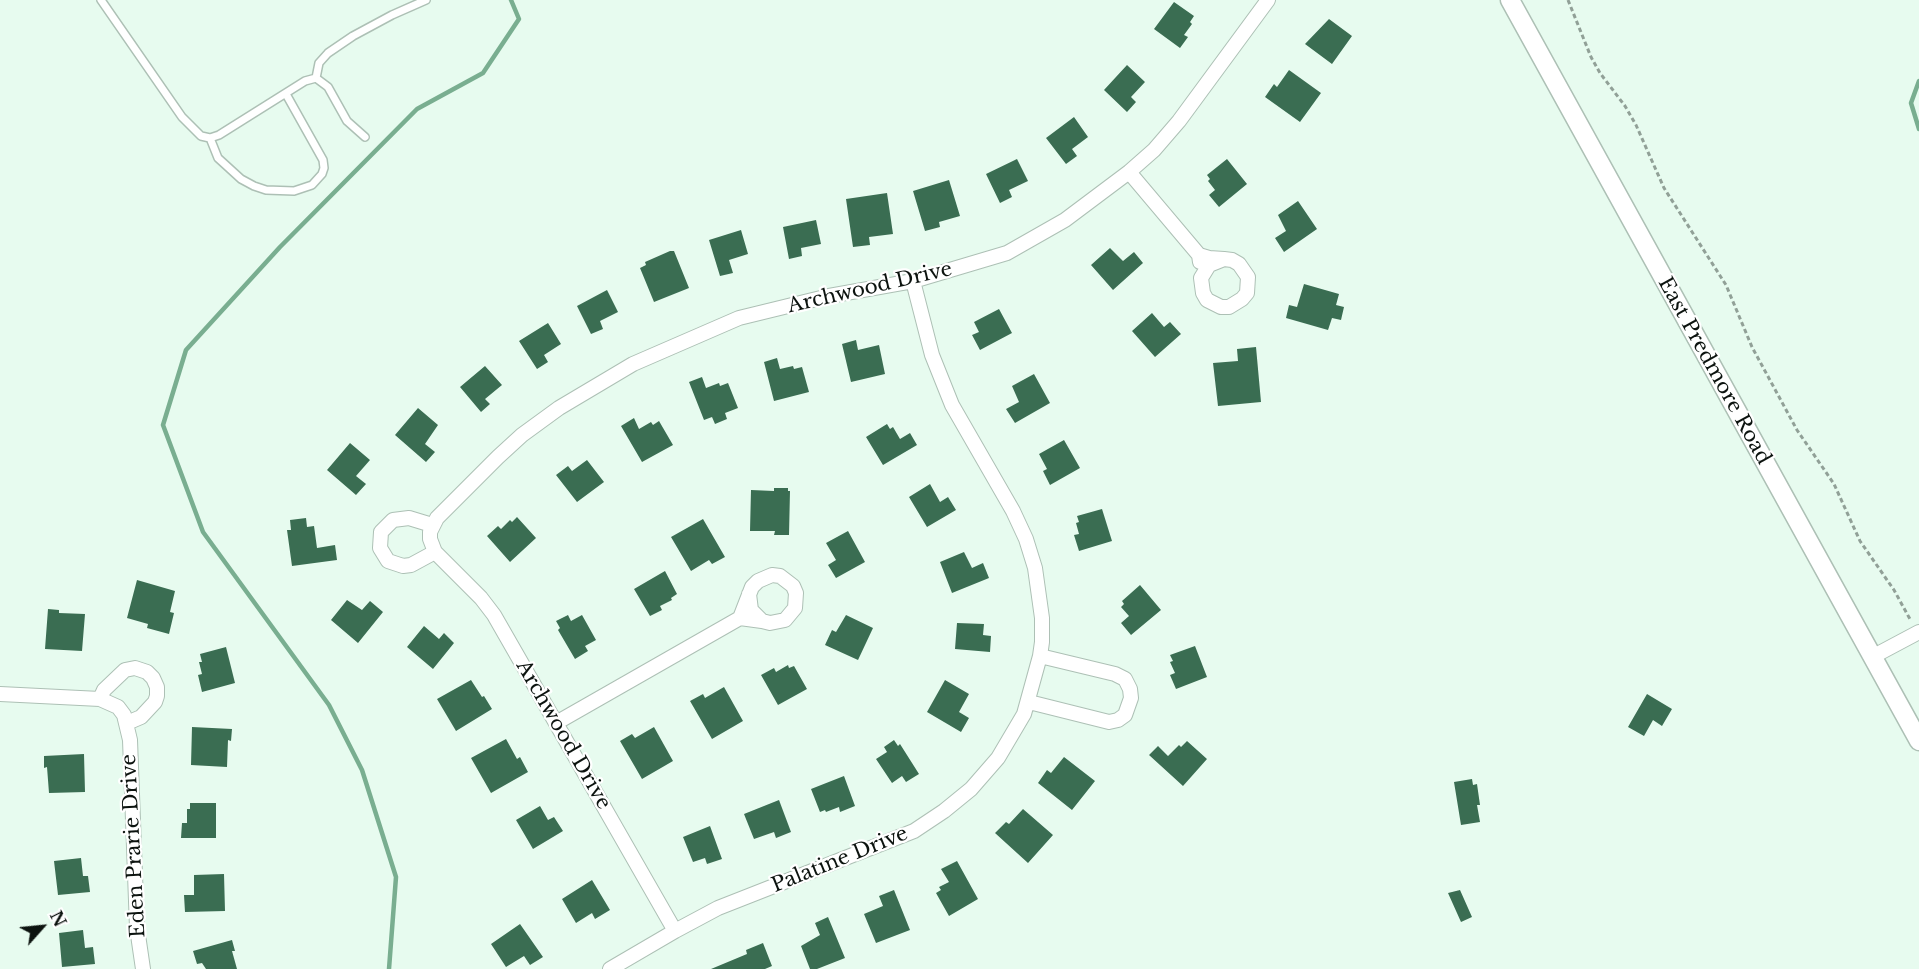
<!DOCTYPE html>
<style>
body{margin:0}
#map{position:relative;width:1919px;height:969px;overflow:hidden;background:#e7fbef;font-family:"Libre Baskerville",serif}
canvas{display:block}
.north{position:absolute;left:12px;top:897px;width:60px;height:60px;-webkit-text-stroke:4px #fff;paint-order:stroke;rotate:63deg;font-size:16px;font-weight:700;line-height:24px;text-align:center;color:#0c130f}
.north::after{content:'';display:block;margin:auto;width:21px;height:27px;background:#0c130f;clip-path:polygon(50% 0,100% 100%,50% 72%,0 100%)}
</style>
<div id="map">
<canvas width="1919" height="969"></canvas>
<div class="north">N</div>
</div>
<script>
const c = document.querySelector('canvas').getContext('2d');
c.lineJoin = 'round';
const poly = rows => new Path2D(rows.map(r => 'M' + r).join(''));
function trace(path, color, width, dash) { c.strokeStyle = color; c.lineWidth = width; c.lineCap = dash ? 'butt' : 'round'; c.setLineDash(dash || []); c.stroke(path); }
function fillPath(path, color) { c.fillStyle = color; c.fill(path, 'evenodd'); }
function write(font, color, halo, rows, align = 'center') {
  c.font = font + ' "Libre Baskerville",serif'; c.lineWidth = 4.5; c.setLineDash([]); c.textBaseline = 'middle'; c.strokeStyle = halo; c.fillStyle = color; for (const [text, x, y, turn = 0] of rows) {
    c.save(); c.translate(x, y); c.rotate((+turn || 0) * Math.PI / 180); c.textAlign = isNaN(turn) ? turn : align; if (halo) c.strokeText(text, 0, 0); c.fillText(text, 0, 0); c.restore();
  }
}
trace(poly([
 [1919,81,1911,103,1919,129],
 [389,969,396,877,362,770,329,705,203,532,163,425,186,350,280,247,417,109,483,73,519,19,511,0]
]), '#79ae90', 4.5);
fillPath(poly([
 [1174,2,1194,16,1190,22,1192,24,1184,35,1188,37,1180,48,1154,29],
 [1329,19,1352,36,1332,64,1305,44],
 [1127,65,1145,82,1131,97,1136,102,1127,112,1104,90],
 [1289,70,1321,93,1300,122,1265,97,1274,84,1277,87],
 [1074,117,1088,137,1072,149,1077,156,1066,164,1046,138],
 [1017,159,1028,181,1009,190,1012,197,1000,203,986,174],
 [1227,159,1247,184,1219,207,1209,195,1215,190,1208,181,1210,179,1207,175],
 [949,180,960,216,939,222,940,227,925,231,913,191],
 [887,193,893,234,869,237,870,245,853,247,846,199],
 [1298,201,1317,229,1284,252,1275,238,1286,231,1278,215],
 [816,220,821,244,801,248,802,256,789,259,783,227],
 [741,230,748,254,729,260,733,273,720,276,709,240],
 [1110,248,1123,261,1134,252,1143,263,1113,290,1091,265],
 [670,251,674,251,689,288,654,302,640,268,646,265,645,262],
 [1304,284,1339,294,1336,305,1344,307,1341,320,1332,318,1328,330,1286,318,1289,305,1297,307],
 [607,290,618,312,600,321,603,329,591,334,577,306],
 [999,309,1012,333,980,350,972,335,979,332,974,322],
 [1152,313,1164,327,1170,322,1181,334,1155,357,1132,331],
 [548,323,561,344,544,355,548,362,537,369,519,341],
 [856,340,858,350,879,345,885,374,851,382,842,344],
 [1256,347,1261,402,1218,406,1213,363,1238,361,1237,349],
 [777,358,780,369,793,366,794,369,802,367,809,392,774,401,764,362],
 [485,366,502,385,485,399,490,404,481,412,460,387],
 [1034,374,1050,403,1015,423,1006,409,1019,402,1012,386],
 [702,377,706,388,719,383,720,386,728,383,738,408,725,413,727,419,715,424,712,417,704,420,689,382],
 [418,408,438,425,425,444,435,452,426,462,395,435],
 [634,418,639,429,651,422,653,425,659,421,673,445,642,462,621,426],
 [887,424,890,429,893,427,900,439,910,433,917,445,883,465,866,437],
 [1064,440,1080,468,1050,485,1043,471,1047,469,1039,454],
 [350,443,370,460,356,476,366,484,356,495,327,470],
 [587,460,604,482,577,502,556,475,568,466,572,471],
 [930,484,940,502,948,497,956,510,927,527,909,497],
 [774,488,788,488,788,491,790,491,789,535,774,535,775,531,750,531,751,490,774,491],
 [1102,509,1112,541,1079,551,1074,535,1079,534,1076,523,1079,522,1077,516],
 [517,517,536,538,510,562,487,536,498,526,501,529,510,520,512,522],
 [306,518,307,527,314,526,317,548,335,545,337,560,292,566,287,530,291,530,290,520],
 [703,519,725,557,712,564,709,560,691,571,671,537],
 [848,531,865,562,836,578,828,565,836,560,826,543],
 [964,552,972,568,983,563,989,578,952,593,940,562],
 [665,571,677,594,671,598,672,600,660,606,662,610,650,616,634,589],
 [137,580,175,591,170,612,174,613,169,634,147,628,148,624,127,618],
 [1140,585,1161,610,1131,635,1121,623,1129,616,1121,607,1124,604,1122,601],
 [347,600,362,610,370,601,383,612,358,643,331,620],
 [48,609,59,610,59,613,85,614,82,651,45,649],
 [568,615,571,621,582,615,596,640,585,646,588,651,575,659,558,630,560,628,556,621],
 [846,615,873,628,858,660,825,645,832,630,836,632],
 [957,623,984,624,983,635,991,636,990,652,955,649],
 [424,626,439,639,444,633,454,643,433,669,407,647],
 [1195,646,1207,677,1176,689,1170,675,1175,673,1170,662,1173,661,1170,655],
 [226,647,235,683,202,692,198,675,202,674,199,662,202,662,200,654],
 [788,665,789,668,794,666,807,689,778,705,761,675,774,668,776,672],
 [471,680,482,697,484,696,492,709,456,731,437,699],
 [945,680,969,694,959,712,969,718,961,732,927,712],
 [724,687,743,721,712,739,690,701,703,694,705,698],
 [1647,694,1672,709,1662,726,1653,720,1644,736,1628,727],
 [192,727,232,729,231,741,228,740,227,767,191,765],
 [654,727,673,761,642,779,620,741,632,734,635,738],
 [506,739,517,759,520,757,528,772,491,793,471,758],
 [894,740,898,746,900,744,919,774,906,782,902,776,892,783,876,759,887,752,884,747],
 [1187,741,1207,759,1183,786,1149,755,1158,746,1168,756,1179,745,1181,747],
 [84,754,85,792,49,793,47,767,44,768,44,756],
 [1064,757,1095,781,1072,810,1038,783,1047,770,1051,773],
 [844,776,855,806,840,812,839,807,826,812,825,810,820,812,811,789],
 [1472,779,1473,785,1477,784,1480,805,1477,805,1480,822,1461,825,1454,782],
 [779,800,791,832,776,838,774,832,754,839,744,814],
 [190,803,216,803,216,838,181,838,182,823,187,823,187,809,190,809],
 [540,806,548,820,554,817,563,831,533,849,516,820],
 [1023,809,1053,835,1028,863,995,833,1006,822,1009,824],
 [710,826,722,859,707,864,705,858,693,862,683,837],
 [81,858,83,876,88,876,90,892,58,895,54,861],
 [957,861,978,899,949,916,936,893,941,890,939,887,949,882,941,869],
 [224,874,225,911,185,912,184,895,194,895,194,875],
 [592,880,610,910,595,919,592,913,576,923,562,899],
 [894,890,910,930,876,943,864,914,883,906,879,896],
 [1460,890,1472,917,1461,922,1448,893],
 [828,917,845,958,817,969,810,969,801,946,820,935,815,923],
 [520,924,543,957,530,965,524,956,506,967,491,944],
 [83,930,85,948,93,947,95,964,62,967,59,933],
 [232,940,235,951,232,951,237,969,206,969,202,963,197,964,193,951],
 [763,943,772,966,765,969,711,969,747,954,746,950]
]), '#3a6d52');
const service = poly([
 [101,0,182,117,201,136,210,138,219,135,305,81,316,78,328,87,347,121,365,137],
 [316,78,319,63,328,53,353,36,392,15,426,0],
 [210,138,218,158,241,179,254,186,266,190,294,191,312,185,322,174,324,168,323,160,286,94]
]);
const minor = poly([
 [1129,172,1199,255,1200,262],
 [1199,255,1209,258,1224,259,1232,260,1239,264,1248,277,1247,293,1242,299,1229,307,1221,307,1207,300,1203,293,1201,278,1209,265,1224,259],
 [432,525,409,518,393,520,381,532,380,548,388,561,403,566,411,565,435,552],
 [740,618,752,587,758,581,772,575,780,576,793,586,796,593,795,608,785,620,770,623,762,621,751,610,749,594],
 [1872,657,1919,632],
 [0,694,100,699,118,707,124,715,130,740,137,928,143,969],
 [100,699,104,690,125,670,135,668,147,672,153,678,157,687,157,696,155,702,141,717,127,723],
 [1029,702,1109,722,1118,720,1125,715,1131,698,1130,689,1125,679,1115,674,1040,656],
 [556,723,740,618,762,621],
 [675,931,494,615,481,598,435,552,430,539,430,532,437,518,498,457,522,435,559,408,633,364,739,318,829,296,913,281,1007,253,1065,220,1129,172,1154,150,1179,121,1268,0],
 [610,969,675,931,718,908,914,831,944,811,971,789,998,758,1024,714,1040,656,1042,642,1042,618,1035,568,1026,539,1013,511,952,405,932,355,913,281]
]);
const tertiary = poly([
 [1510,0,1919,741]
]);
trace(service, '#adc0b5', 10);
trace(minor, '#adc0b5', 16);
trace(tertiary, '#adc0b5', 21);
trace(poly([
 [1568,0,1591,57,1600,73,1625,106,1636,125,1664,188,1726,285,1752,347,1797,430,1834,484,1860,541,1894,590,1911,621]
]), '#91a097', 3, [4.5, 3]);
trace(service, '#fff', 7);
trace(minor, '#fff', 14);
trace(tertiary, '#fff', 18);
write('20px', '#0c130f', '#fff', [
 ["Archwood Drive",870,288,-13],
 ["East Predmore Road",1714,371,61],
 ["Archwood Drive",563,735,60],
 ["Eden Prarie Drive",134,846,-93],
 ["Palatine Drive",840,860,-22]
]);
</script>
